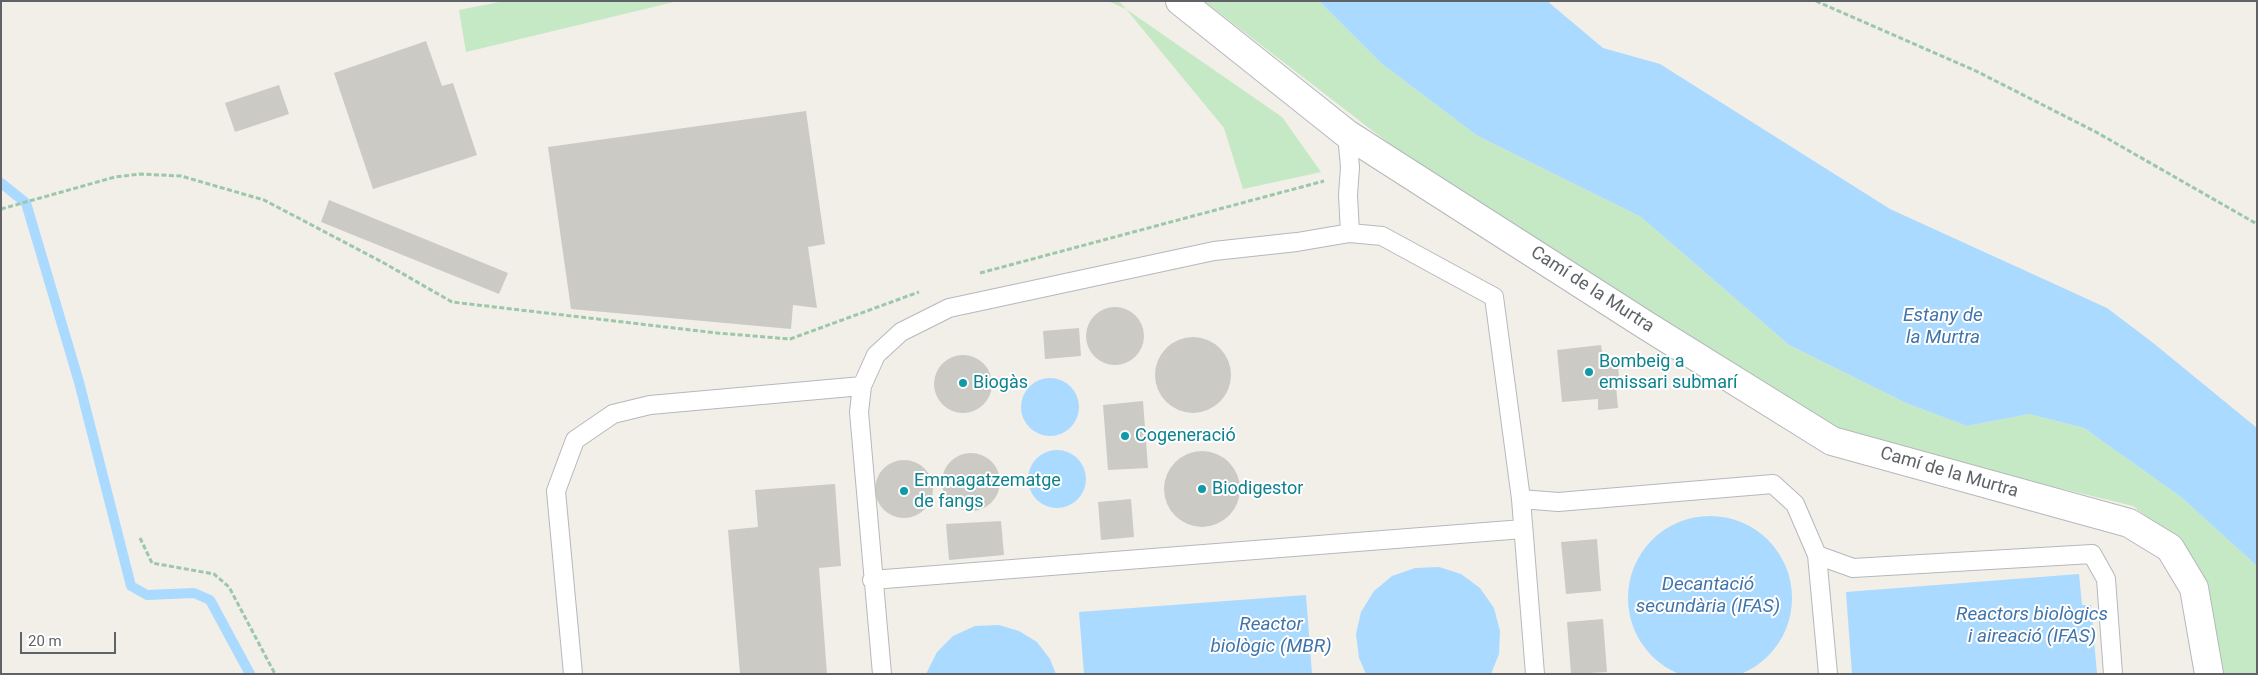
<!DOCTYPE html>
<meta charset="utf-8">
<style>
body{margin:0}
#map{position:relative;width:2258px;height:675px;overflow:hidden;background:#f1efe8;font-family:Roboto,sans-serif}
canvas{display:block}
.frame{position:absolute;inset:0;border:2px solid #5f6368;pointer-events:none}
.scale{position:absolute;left:20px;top:632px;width:96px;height:22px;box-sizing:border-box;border:2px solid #5f6368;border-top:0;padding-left:6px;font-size:15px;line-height:18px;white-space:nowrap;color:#5f6368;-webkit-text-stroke:4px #fff;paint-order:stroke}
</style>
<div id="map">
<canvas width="2258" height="675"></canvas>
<div class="frame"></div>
<div class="scale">20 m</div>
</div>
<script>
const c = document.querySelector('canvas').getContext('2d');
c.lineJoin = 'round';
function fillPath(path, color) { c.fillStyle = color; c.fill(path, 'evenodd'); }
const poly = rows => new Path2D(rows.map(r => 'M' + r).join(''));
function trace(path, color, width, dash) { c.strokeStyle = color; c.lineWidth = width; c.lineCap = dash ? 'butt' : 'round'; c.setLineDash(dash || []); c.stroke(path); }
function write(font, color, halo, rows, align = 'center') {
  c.font = font + ' Roboto,sans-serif'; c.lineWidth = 4; c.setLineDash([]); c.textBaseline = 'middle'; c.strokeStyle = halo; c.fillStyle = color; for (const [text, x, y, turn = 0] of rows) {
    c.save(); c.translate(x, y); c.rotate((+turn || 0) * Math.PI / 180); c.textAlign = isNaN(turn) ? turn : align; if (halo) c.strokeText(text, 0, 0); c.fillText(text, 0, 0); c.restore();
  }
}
fillPath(poly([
 [504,1,678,1,466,52,459,10],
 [1108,1,1119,1,1126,9,1282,117,1321,172,1243,189,1224,128,1126,9],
 [1204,1,1319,1,1381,63,1476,135,1641,217,1789,345,1906,403,1967,426,2029,414,2084,428,2181,497,2257,566,2257,674,2216,674,2186,548,2133,506,1842,435,1399,151]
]), '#c5e8c5');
fillPath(poly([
 [1319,1,1547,1,1603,48,1660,64,1890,209,2107,308,2152,342,2257,428,2257,566,2181,497,2084,428,2029,414,1967,426,1906,403,1789,345,1641,217,1476,135,1381,63],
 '1021 407a29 29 0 1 1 58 0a29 29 0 1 1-58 0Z',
 '1028 479a29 29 0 1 1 58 0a29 29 0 1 1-58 0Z',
 '1628 598a82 82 0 1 1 164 0a82 82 0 1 1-164 0Z',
 [1439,567,1461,574,1480,588,1494,608,1500,631,1499,654,1491,674,1366,674,1359,658,1356,634,1361,612,1374,591,1392,576,1415,568],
 [2079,574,2082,605,2091,605,2097,674,1852,674,1846,592],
 [1306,595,1312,674,1084,674,1079,612],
 [999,625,1019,631,1037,642,1050,659,1056,674,926,674,937,652,953,636,975,626]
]), '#aadaff');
trace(poly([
 [1,183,26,203,79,382,131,586,147,595,194,593,210,600,250,674]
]), '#aadaff', 10);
fillPath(poly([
 [426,41,442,86,453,83,477,155,373,189,334,73],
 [279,85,289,114,235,132,225,103],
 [806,111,825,244,808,247,817,308,793,305,791,329,571,309,548,147],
 [329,200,508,273,499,294,321,222],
 '1086 336a29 29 0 1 1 58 0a29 29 0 1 1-58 0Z',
 [1079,328,1081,356,1045,359,1043,331],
 '1155 375a38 38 0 1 1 76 0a38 38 0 1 1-76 0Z',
 [1601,345,1603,358,1617,357,1620,385,1616,386,1618,408,1598,410,1598,399,1562,402,1557,350],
 '934 384a29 29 0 1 1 58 0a29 29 0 1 1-58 0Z',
 [1143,401,1148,468,1108,470,1103,405],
 '1164 489a38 38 0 1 1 76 0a38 38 0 1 1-76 0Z',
 '942 482a29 29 0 1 1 58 0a29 29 0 1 1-58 0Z',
 '875 489a29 29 0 1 1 58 0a29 29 0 1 1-58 0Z',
 [835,484,841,566,819,568,827,674,740,674,728,530,758,527,755,490],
 [1131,499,1134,537,1101,540,1098,502],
 [1001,521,1004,555,949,560,946,524],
 [1597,539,1601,591,1566,594,1561,542],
 [1603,619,1607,672,1571,674,1567,622]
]), '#cccac5');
const service = poly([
 [1347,134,1350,167,1348,195,1350,233],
 [1521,499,1535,674],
 [1817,555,1828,674],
 [872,580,1523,529],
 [573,674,556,491,575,440,613,414,650,405,862,386],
 [882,674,859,412,862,386,876,355,901,332,949,308,1214,251,1297,242,1350,233,1382,236,1494,297,1521,499,1558,502,1773,484,1795,504,1817,555,1853,568,2092,554,2106,579,2113,674]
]);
const minor = poly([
 [1180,1,1347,134,1647,326,1832,441,2129,523,2170,548,2194,588,2209,674]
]);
trace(service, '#b5b8bc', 20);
trace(minor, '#b5b8bc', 30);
trace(poly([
 [1816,1,1976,71,2096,132,2257,224],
 [1,209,115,177,141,174,181,176,264,200,384,263,452,302,717,333,790,339,919,292],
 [980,273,1324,181],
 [140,538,152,563,214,574,229,587,275,674]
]), '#9cc7a9', 3, [5, 2.5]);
trace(service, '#fff', 18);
trace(minor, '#fff', 28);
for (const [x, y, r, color] of [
 [1589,372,5,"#0f9aa8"],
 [963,383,5,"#0f9aa8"],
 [1125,436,5,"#0f9aa8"],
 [1202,489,5,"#0f9aa8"],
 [904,491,5,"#0f9aa8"]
]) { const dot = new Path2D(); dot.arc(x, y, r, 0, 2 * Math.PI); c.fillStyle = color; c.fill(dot); trace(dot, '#fff', 2); }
write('18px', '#5f6368', '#fff', [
 ["Camí de la Murtra",1592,290,33],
 ["Camí de la Murtra",1949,473,16]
]);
write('18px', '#0d838f', '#fff', [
 ["Bombeig a",1599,362],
 ["emissari submarí",1599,383],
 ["Biogàs",973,383],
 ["Cogeneració",1135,436],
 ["Emmagatzematge",914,481],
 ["de fangs",914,502],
 ["Biodigestor",1212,489]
], 'left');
write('italic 19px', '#4174aa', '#fff', [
 ["Estany de",1943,316],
 ["la Murtra",1943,338],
 ["Decantació",1708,585],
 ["secundària (IFAS)",1708,607],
 ["Reactors biològics",2032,615],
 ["i aireació (IFAS)",2032,637],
 ["Reactor",1271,625],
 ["biològic (MBR)",1271,647]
]);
</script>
